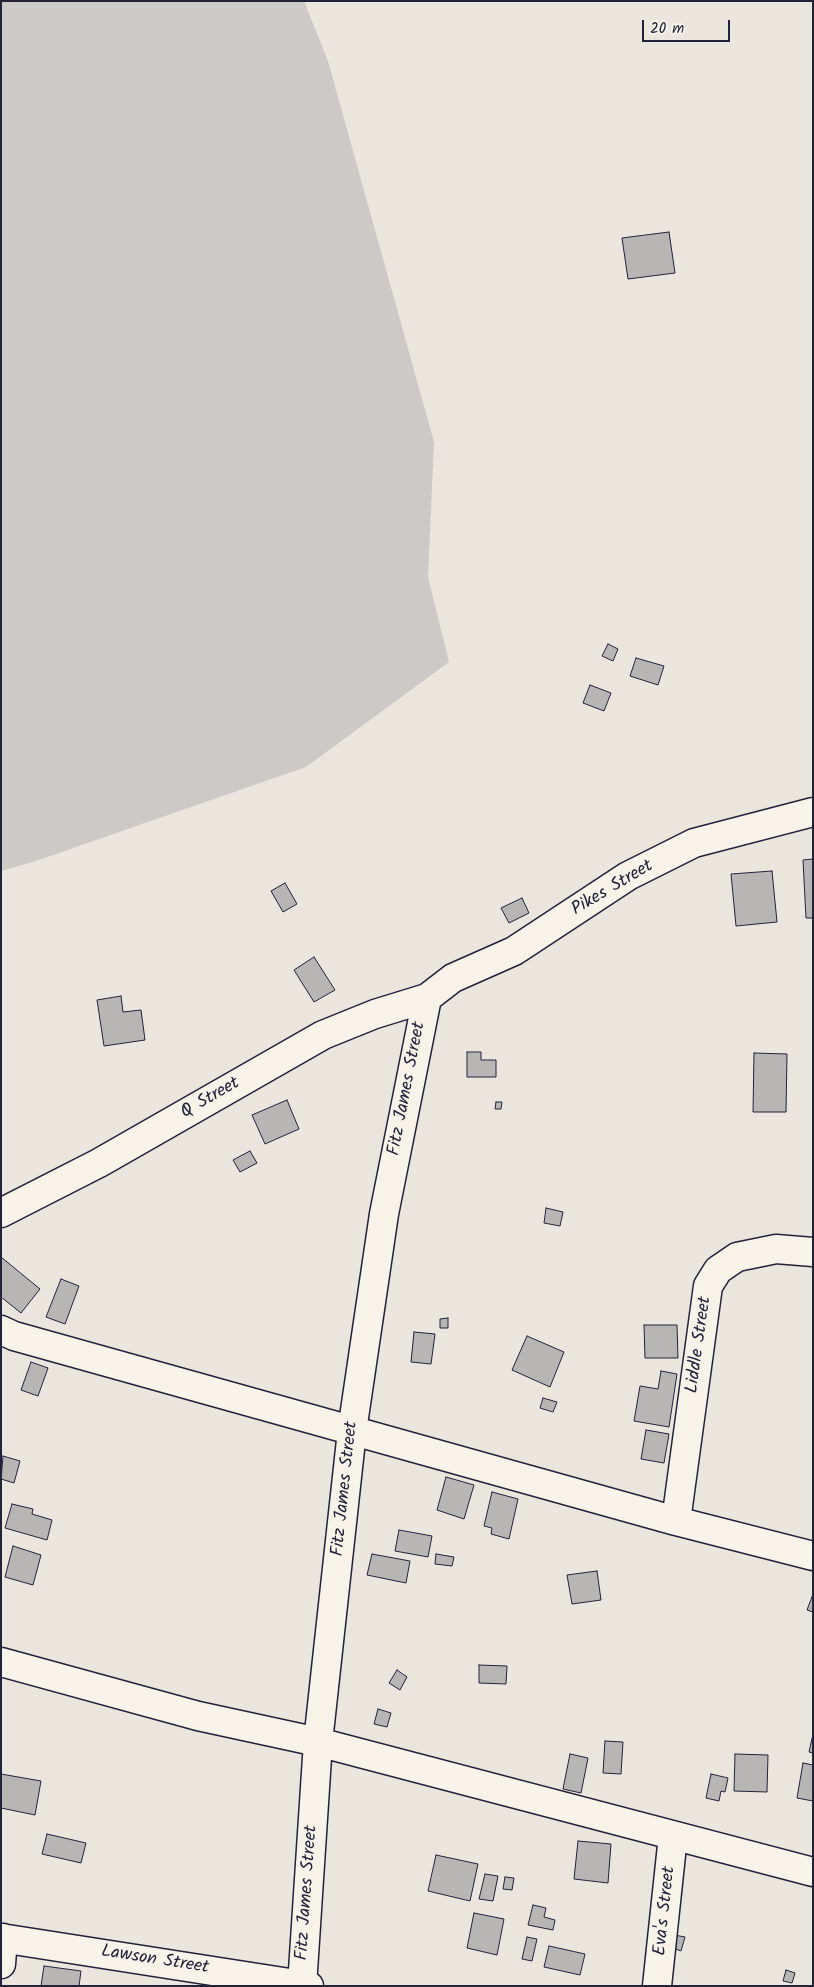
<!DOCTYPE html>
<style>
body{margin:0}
#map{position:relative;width:814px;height:1987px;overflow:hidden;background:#eae6de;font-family:Kalam,sans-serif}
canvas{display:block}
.frame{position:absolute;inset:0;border:2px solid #22223b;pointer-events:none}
.scale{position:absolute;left:642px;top:20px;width:88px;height:22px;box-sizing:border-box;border:2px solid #22223b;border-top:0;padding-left:6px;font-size:15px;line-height:18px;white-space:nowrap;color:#22223b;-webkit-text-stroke:4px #f7f3e8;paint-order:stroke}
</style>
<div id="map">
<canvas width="814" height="1987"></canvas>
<div class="frame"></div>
<div class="scale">20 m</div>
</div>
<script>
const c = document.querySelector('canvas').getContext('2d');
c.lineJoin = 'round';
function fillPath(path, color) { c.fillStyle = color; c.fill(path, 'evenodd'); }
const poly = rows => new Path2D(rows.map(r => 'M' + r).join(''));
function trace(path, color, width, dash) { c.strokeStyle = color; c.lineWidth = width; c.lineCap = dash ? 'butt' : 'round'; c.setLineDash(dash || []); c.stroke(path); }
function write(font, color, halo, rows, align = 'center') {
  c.font = font + ' Kalam,sans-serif'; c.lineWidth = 4; c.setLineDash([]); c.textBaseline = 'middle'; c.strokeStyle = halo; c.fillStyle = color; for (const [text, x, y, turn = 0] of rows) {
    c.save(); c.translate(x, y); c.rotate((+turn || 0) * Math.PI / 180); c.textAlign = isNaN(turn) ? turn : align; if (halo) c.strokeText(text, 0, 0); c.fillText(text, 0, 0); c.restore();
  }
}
fillPath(poly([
 [1,1,304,1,328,61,434,442,428,577,449,662,306,767,33,862,1,871]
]), '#cdc9c6');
const building = poly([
 [669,232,675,273,628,279,622,238,669,232],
 [608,644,618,649,613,661,602,656,608,644],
 [636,658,664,666,658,685,630,676,636,658],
 [590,685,611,693,604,711,583,703,590,685],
 [813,859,813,918,806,918,803,860,813,859],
 [772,871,777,922,736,926,731,874,772,871],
 [285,883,297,904,283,912,271,891,285,883],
 [522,898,529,913,509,923,501,908,522,898],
 [314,957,335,990,314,1002,294,970,314,957],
 [121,996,123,1012,141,1010,145,1040,104,1046,97,1000,121,996],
 [467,1052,481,1052,481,1060,496,1060,496,1077,467,1077,467,1052],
 [754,1053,787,1054,786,1112,753,1112,754,1053],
 [287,1100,299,1129,265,1144,252,1115,287,1100],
 [496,1102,502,1102,501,1109,495,1109,496,1102],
 [250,1151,257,1163,240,1172,233,1160,250,1151],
 [546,1208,563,1212,560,1226,544,1223,546,1208],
 [1,1257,40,1289,21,1313,1,1297,1,1257],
 [61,1279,79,1286,65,1324,46,1317,61,1279],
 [448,1318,448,1328,440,1328,440,1319,448,1318],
 [644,1325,677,1325,678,1358,645,1358,644,1325],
 [414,1332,435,1334,431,1364,411,1362,414,1332],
 [527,1336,564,1352,550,1387,512,1370,527,1336],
 [31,1362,48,1368,38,1396,21,1390,31,1362],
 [661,1371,677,1374,669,1427,634,1421,640,1386,658,1389,661,1371],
 [543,1398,557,1402,553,1412,540,1408,543,1398],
 [646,1430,669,1434,664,1463,641,1459,646,1430],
 [3,1456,20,1461,14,1483,1,1479,3,1456],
 [446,1477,474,1485,464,1519,437,1510,446,1477],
 [492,1492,518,1499,509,1539,491,1534,492,1528,484,1526,492,1492],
 [12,1504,33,1509,32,1514,52,1520,47,1540,5,1528,12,1504],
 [399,1530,432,1536,428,1557,395,1551,399,1530],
 [13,1546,41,1555,33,1585,5,1577,13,1546],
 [372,1554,410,1561,406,1583,367,1575,372,1554],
 [436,1554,454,1557,452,1566,435,1564,436,1554],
 [597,1571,601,1600,572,1604,567,1575,597,1571],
 [813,1594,813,1612,807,1610,813,1594],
 [479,1665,507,1666,506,1684,479,1683,479,1665],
 [397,1670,407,1677,400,1690,389,1683,397,1670],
 [378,1709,391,1713,387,1727,374,1724,378,1709],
 [813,1734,813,1753,809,1752,813,1734],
 [605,1741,623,1742,621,1774,603,1773,605,1741],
 [570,1754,588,1758,581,1793,563,1789,570,1754],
 [735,1754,768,1755,767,1792,734,1791,735,1754],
 [803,1763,813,1765,813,1801,797,1798,803,1763],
 [1,1774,41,1781,35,1815,1,1808,1,1774],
 [711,1774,728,1778,725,1792,721,1791,719,1801,706,1798,711,1774],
 [47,1834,86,1843,81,1863,42,1854,47,1834],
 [578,1841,611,1844,608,1883,574,1879,578,1841],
 [436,1855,478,1864,470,1901,428,1891,436,1855],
 [485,1874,498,1876,493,1901,479,1899,485,1874],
 [505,1877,514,1878,512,1890,503,1889,505,1877],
 [533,1905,546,1908,544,1917,555,1920,553,1930,528,1925,533,1905],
 [474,1913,504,1919,497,1955,467,1948,474,1913],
 [674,1935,685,1937,681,1951,670,1947,674,1935],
 [527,1937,537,1939,532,1961,522,1959,527,1937],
 [549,1946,585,1954,580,1975,544,1967,549,1946],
 [44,1966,81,1971,79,1986,41,1986,44,1966],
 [786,1970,795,1973,792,1983,783,1981,786,1970]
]);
fillPath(building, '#b8b6b5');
trace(building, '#22223b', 1);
const minor = poly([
 [1,1213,99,1163,323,1035,375,1014,427,998,453,978,514,951,628,876,694,843,813,812],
 [1,1330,14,1336,676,1521,813,1556],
 [676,1521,708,1286,718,1270,737,1257,776,1249,813,1252],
 [1,1662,198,1716,318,1742,813,1872],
 [1,1938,309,1986],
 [1,1964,3,1938],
 [302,1986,318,1742,352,1431,384,1214,427,998],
 [657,1986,673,1836]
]);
trace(minor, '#22223b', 31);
trace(minor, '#f7f3e8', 28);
write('18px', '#22223b', '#f7f3e8', [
 ["Pikes Street",613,889,-31],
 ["Fitz James Street",408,1089,-79],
 ["Q Street",211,1099,-30],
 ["Liddle Street",700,1345,-82],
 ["Fitz James Street",346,1489,-84],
 ["Fitz James Street",308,1893,-86],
 ["Eva's Street",666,1911,-84],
 ["Lawson Street",155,1961,9]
]);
</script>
